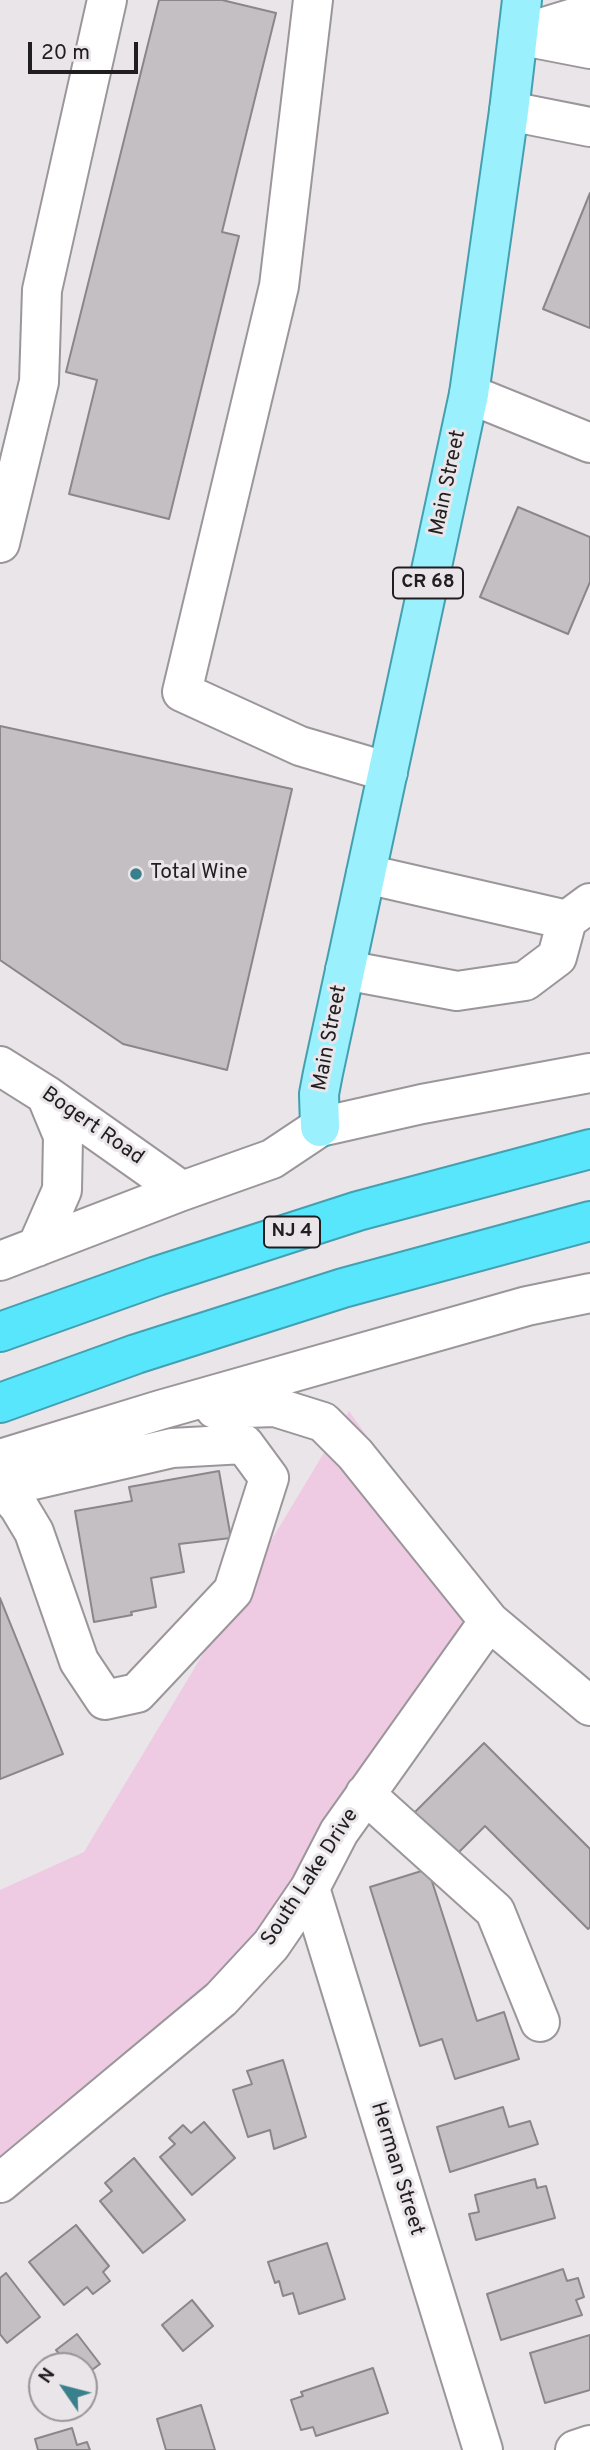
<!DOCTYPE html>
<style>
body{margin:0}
#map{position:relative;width:590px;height:2450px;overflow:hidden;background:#eae5e8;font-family:Overpass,sans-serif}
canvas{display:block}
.north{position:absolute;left:28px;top:2352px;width:70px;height:70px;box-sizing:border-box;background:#eae5e8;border:2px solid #999598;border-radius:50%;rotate:305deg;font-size:19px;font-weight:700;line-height:28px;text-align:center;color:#201e20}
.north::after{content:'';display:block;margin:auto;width:24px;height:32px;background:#3a808c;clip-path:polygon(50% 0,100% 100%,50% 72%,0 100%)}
.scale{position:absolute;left:28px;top:42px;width:110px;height:32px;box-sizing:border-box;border:4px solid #201e20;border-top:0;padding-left:9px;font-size:21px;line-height:24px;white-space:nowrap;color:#201e20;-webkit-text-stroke:5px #eae5e8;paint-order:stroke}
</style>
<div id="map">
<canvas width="590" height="2450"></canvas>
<div class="north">N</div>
<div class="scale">20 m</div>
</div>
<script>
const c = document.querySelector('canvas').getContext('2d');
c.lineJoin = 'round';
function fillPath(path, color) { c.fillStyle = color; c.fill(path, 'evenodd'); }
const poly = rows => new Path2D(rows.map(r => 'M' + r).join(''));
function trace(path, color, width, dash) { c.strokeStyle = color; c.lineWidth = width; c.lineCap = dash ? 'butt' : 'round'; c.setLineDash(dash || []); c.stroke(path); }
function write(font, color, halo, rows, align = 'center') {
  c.font = font + ' Overpass,sans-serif'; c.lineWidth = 6; c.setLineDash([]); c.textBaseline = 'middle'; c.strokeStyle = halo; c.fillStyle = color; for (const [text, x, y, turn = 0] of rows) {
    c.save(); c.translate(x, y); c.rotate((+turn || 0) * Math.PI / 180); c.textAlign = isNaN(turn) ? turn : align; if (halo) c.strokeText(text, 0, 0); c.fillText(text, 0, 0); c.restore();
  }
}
fillPath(poly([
 [349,1411,480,1595,221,1999,0,2166,0,1890,84,1852]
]), '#eecae3');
const building = poly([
 [159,0,222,0,276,13,222,232,239,236,169,519,69,494,97,380,66,372,159,0],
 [590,193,590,328,543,309,590,193],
 [518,507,590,537,590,582,568,634,480,597,518,507],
 [0,726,292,789,227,1070,123,1044,0,960,0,726],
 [219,1471,231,1538,179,1544,184,1572,151,1578,156,1607,131,1612,132,1615,94,1622,75,1511,132,1501,129,1487,219,1471],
 [0,1598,63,1754,0,1779,0,1598],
 [484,1743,590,1849,590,1927,588,1929,485,1826,455,1856,413,1814,484,1743],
 [428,1869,477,2021,504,2012,519,2059,455,2079,442,2039,420,2046,370,1887,428,1869],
 [283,2060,306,2137,274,2149,270,2130,248,2137,233,2090,252,2084,247,2071,283,2060],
 [503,2107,509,2127,530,2121,538,2144,450,2172,437,2127,503,2107],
 [204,2122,235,2158,192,2195,160,2157,175,2144,169,2138,183,2125,191,2133,204,2122],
 [134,2158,185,2220,143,2253,100,2201,112,2191,105,2183,134,2158],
 [535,2179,537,2188,546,2186,555,2218,476,2240,469,2214,479,2212,475,2195,535,2179],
 [76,2225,109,2266,103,2272,110,2281,93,2294,87,2287,64,2305,29,2262,76,2225],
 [327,2243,345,2299,299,2314,293,2293,283,2296,279,2281,275,2283,268,2262,327,2243],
 [563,2269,567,2281,578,2278,584,2297,576,2300,582,2315,501,2340,487,2294,563,2269],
 [6,2273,40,2317,7,2343,0,2334,0,2278,6,2273],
 [192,2300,213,2326,183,2351,162,2325,192,2300],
 [77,2334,100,2364,84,2376,84,2366,69,2366,56,2350,77,2334],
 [590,2335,590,2390,545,2403,530,2353,590,2335],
 [373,2368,388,2413,316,2436,313,2427,301,2430,291,2400,303,2396,301,2392,373,2368],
 [201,2405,215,2450,166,2450,157,2419,201,2405],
 [72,2428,77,2445,87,2442,90,2450,38,2450,35,2439,72,2428]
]);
fillPath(building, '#c4bfc2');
trace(building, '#8b8689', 2);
const minor = poly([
 [313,0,279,286,182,692,300,746,388,772],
 [518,35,590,13],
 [523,36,590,49],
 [509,111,590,127],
 [469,394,590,443],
 [0,543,39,382,42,290,107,0],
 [366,874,567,920,590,903],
 [345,970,457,991,525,981,557,957,567,920],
 [0,1066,46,1095,182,1191],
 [37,1247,62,1190,63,1136,46,1095],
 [0,1261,182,1191,272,1159,320,1127,422,1104,590,1073],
 [215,1409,275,1407,323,1422,355,1454,489,1621,590,1706],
 [0,1459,160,1410,527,1306,590,1293],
 [0,1483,3,1487,19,1507,34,1532,79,1661,105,1700,137,1693,233,1591,269,1478,244,1444,172,1448,3,1487],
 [365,1794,495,1911,540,2022],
 [310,1888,483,2450],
 [0,2183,221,1999,271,1945,310,1888,339,1832,489,1621],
 [575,2450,590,2445]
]);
const major = poly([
 [320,1127,319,1094,323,1073,469,394,509,111,522,0]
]);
const highway = poly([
 [0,1332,157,1276,358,1211,590,1149],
 [0,1403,136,1354,343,1288,590,1221]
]);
trace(minor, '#9b969a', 42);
trace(major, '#44a0b0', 42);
trace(highway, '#44a0b0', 42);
trace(minor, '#fff', 38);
trace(major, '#9bf0fe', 38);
trace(highway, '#58e6fd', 38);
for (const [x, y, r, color] of [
 [136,874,7,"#3a808c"]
]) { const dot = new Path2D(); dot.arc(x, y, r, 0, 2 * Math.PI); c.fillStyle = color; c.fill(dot); trace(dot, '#eae5e8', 2.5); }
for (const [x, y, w] of [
 [428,583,70],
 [292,1232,56]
]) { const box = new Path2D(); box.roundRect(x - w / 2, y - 15.5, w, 31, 5); c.fillStyle = '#eae5e8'; c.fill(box); trace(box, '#201e20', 2); }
write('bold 19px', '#201e20', null, [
 ["CR 68",428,583],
 ["NJ 4",292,1232]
]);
write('21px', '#201e20', '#eae5e8', [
 ["Main Street",449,483,-78],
 ["Main Street",331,1038,-79],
 ["Bogert Road",92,1127,35],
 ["South Lake Drive",311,1878,-57],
 ["Herman Street",396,2169,73]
]);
write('21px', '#201e20', '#eae5e8', [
 ["Total Wine",150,874]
], 'left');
</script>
